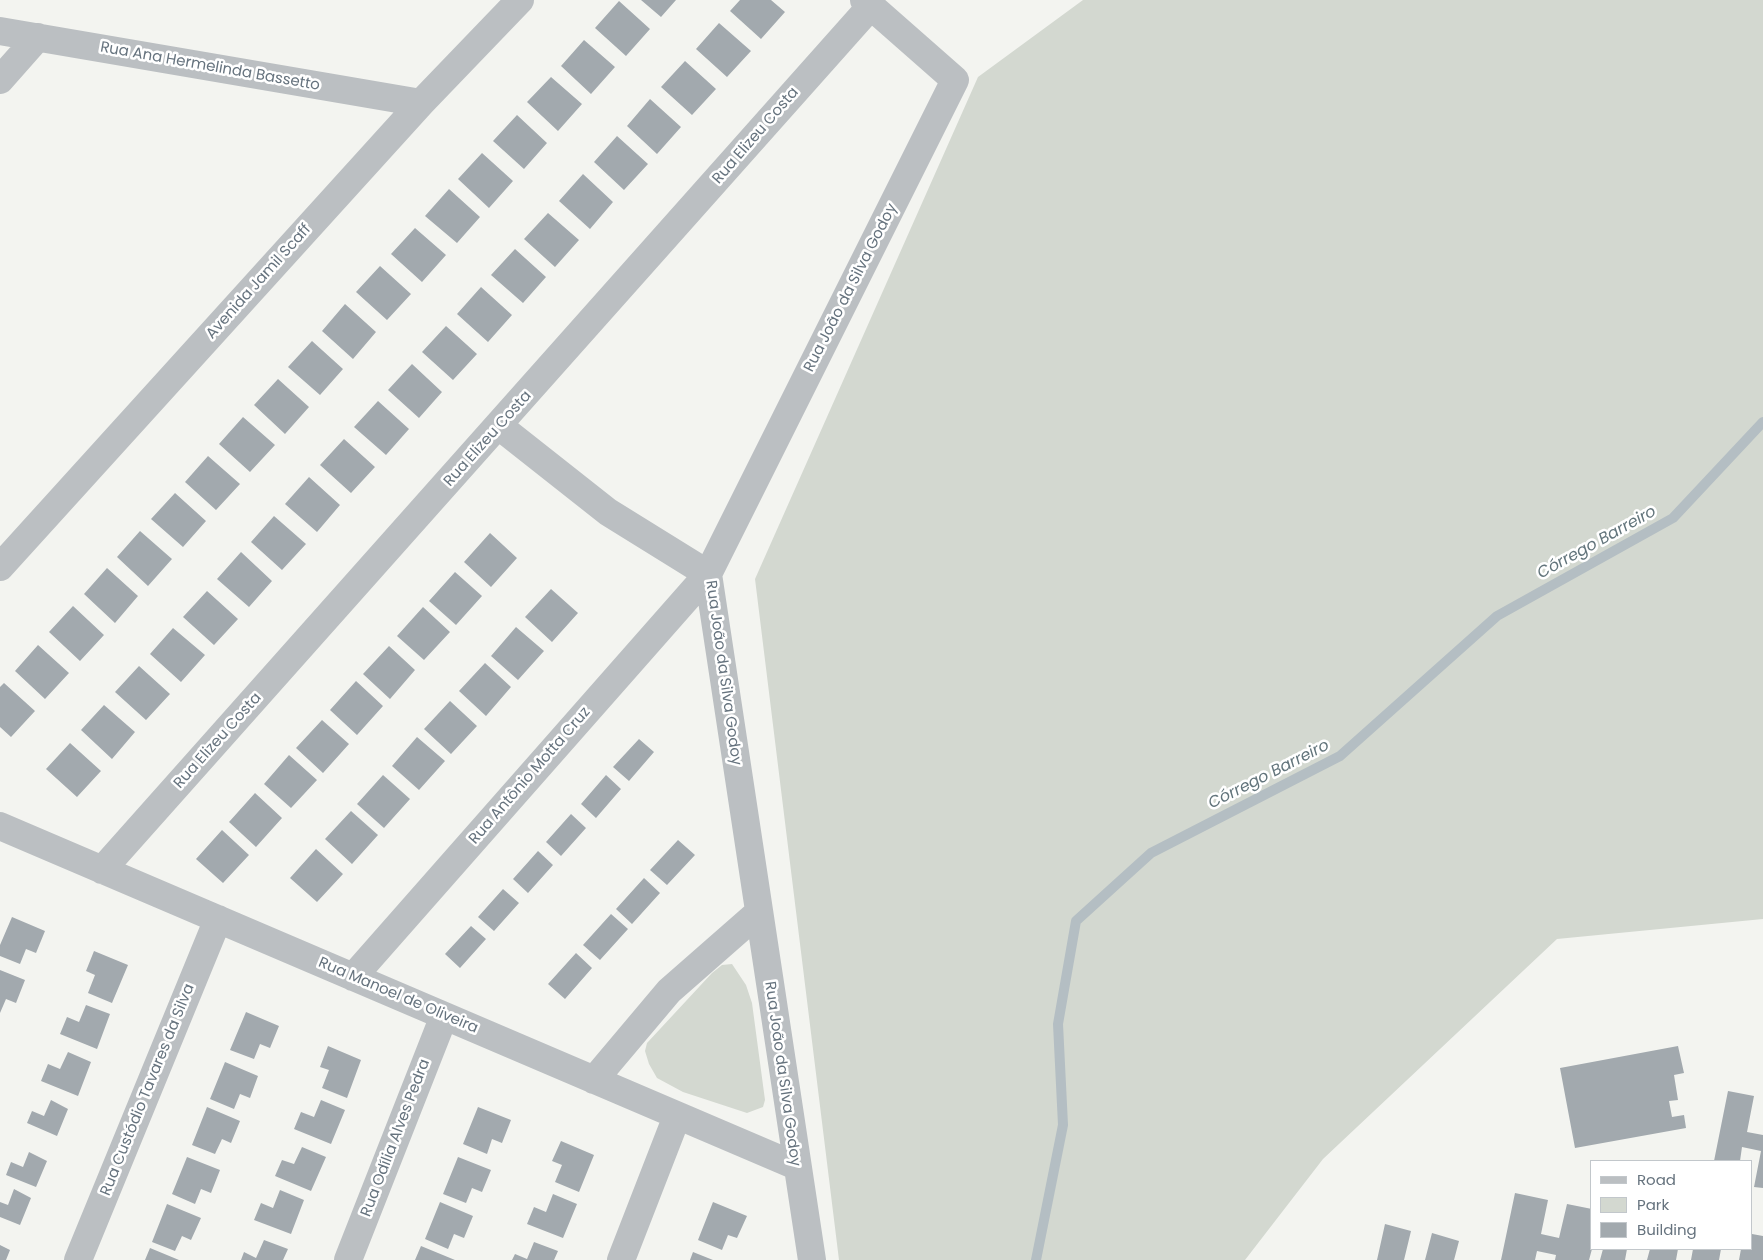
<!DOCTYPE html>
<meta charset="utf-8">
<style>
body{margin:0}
#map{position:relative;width:1763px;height:1260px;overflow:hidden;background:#f3f4f0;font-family:Poppins,sans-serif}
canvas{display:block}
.legend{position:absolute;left:1590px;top:1160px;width:162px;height:90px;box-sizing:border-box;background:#fff;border:1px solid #c2c7cb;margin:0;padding:6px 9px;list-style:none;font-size:15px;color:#66737e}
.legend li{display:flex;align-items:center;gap:10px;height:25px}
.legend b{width:25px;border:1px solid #c2c7cb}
</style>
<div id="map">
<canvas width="1763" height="1260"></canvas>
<ul class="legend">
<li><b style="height:6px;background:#bbbfc2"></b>Road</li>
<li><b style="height:14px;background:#d3d8d0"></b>Park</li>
<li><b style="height:14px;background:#a2a9ae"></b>Building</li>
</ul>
</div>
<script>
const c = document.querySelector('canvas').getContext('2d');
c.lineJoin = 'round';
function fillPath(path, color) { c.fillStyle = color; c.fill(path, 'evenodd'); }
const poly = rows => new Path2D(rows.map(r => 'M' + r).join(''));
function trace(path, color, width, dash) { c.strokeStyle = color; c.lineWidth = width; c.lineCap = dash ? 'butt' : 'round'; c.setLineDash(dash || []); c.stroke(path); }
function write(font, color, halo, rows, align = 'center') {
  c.font = font + ' Poppins,sans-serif'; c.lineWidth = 5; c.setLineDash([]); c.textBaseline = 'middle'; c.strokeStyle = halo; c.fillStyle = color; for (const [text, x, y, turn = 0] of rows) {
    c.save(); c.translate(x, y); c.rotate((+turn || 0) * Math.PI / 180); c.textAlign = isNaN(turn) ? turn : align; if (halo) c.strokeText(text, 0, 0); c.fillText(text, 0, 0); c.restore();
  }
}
fillPath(poly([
 [1083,0,1763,0,1763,919,1557,939,1323,1159,1245,1260,839,1260,755,579,978,77],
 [732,964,746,985,752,1003,765,1100,763,1107,747,1113,683,1092,657,1078,649,1064,645,1051,647,1043,712,973,722,965]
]), '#d3d8d0');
trace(poly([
 [1036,1260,1063,1125,1058,1024,1076,921,1151,853,1340,756,1497,616,1673,518,1763,422]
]), '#b4bec3', 10);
fillPath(poly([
 [641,0,676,0,661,17],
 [740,0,771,0,785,12,761,39,730,11],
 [619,1,650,29,626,56,595,28],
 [719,23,751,51,727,77,696,49],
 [584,40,615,67,591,94,561,66],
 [685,61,716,89,692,115,661,87],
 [551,77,582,104,558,131,527,102],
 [650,99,681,127,657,154,627,126],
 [517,115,547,143,524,169,493,141],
 [617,136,648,164,624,190,594,162],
 [482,153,513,181,489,208,458,179],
 [583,174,613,202,590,229,559,201],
 [449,189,480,217,457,243,425,216],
 [548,213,579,240,555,267,524,239],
 [415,228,446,255,422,282,391,254],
 [515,249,546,277,523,303,491,275],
 [380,266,411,294,387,320,356,292],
 [481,287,512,315,488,342,457,314],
 [345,304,376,332,353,359,322,331],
 [446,326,477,354,453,380,422,352],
 [312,341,343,369,320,395,288,367],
 [412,364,442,392,419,418,388,390],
 [278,379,309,407,285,434,254,405],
 [378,401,409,429,386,455,354,427],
 [243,417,275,445,250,472,219,444],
 [344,439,375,467,351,493,320,465],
 [208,456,240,484,216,510,185,482],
 [309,477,340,505,317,532,285,504],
 [175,493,206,521,183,547,151,519],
 [274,516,306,544,282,570,251,542],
 [140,531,172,559,148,586,117,557],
 [490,533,517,558,491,587,464,562],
 [241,552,272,581,249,607,217,579],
 [107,568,138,596,115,623,84,594],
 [455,572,482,596,456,625,429,601],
 [551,589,578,613,552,642,525,617],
 [207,591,238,619,214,645,183,617],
 [73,606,104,635,80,661,49,632],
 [423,607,450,632,424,660,397,636],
 [516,627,544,651,518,680,491,656],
 [173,628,205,655,181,682,150,654],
 [38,645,69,673,45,699,15,671],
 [389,646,415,670,390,699,363,674],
 [485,663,511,687,486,716,459,691],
 [139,666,170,694,146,720,115,692],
 [356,681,383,706,357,735,330,710],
 [4,683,35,711,11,737,0,727,0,687],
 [450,701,477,726,451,754,424,729],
 [104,705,135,732,112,759,81,730],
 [322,720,349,744,323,773,296,748],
 [417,737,445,761,419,790,392,766],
 [639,739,654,752,629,781,613,767],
 [70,743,101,771,77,797,46,769],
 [289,755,317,780,291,808,264,784],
 [383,775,410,799,384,828,357,804],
 [606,775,621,789,596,818,581,804],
 [255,793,282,818,256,847,229,822],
 [351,811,378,835,352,864,325,839],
 [571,814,586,828,561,856,546,842],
 [222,830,249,855,223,883,196,859],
 [678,840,695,855,667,885,650,870],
 [316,849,343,874,317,902,290,878],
 [538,851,553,865,528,893,513,879],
 [644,878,660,893,632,924,616,909],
 [503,889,519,903,494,931,478,917],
 [611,914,628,929,600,960,583,945],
 [12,917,45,931,36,953,26,949,20,964,0,956,0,945],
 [471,926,486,939,460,968,445,954],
 [94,951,128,965,112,1003,88,993,95,975,86,971],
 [576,953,592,968,565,999,548,984],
 [0,970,25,980,16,1003,6,999,0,1013],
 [86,1005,110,1014,97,1049,60,1034,67,1017,79,1022],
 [246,1012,279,1026,270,1048,260,1044,254,1059,230,1050],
 [328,1046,361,1060,347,1098,322,1088,329,1070,320,1067],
 [1678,1046,1684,1073,1674,1075,1678,1100,1669,1101,1672,1117,1684,1115,1686,1128,1575,1148,1560,1068],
 [68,1052,91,1062,78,1096,41,1081,48,1064,60,1069],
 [225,1062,258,1076,250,1098,240,1094,234,1109,210,1099],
 [1728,1091,1754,1096,1747,1132,1763,1135,1763,1188,1754,1187,1761,1151,1742,1147,1740,1161,1714,1161],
 [51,1100,68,1109,57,1136,27,1123,32,1111,44,1116],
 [321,1100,345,1110,331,1144,294,1129,301,1112,314,1117],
 [207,1107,240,1121,231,1143,222,1139,215,1154,192,1145],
 [478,1107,511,1120,502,1143,492,1139,487,1154,463,1144],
 [561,1141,594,1155,579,1192,555,1182,562,1165,552,1161],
 [302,1147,326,1157,311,1191,275,1176,282,1160,294,1164],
 [29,1152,47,1161,36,1187,6,1175,11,1162,23,1167],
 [187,1157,220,1170,211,1193,201,1189,195,1204,172,1194],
 [458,1157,491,1170,482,1192,472,1188,466,1203,443,1194],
 [14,1189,31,1198,20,1225,0,1217,0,1202,8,1205],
 [280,1190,304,1200,291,1234,254,1220,261,1203,273,1208],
 [1515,1193,1548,1200,1541,1234,1559,1238,1567,1204,1592,1209,1592,1249,1589,1260,1555,1260,1556,1255,1537,1251,1535,1260,1501,1260],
 [553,1194,577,1204,563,1238,527,1224,534,1207,546,1212],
 [440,1202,473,1216,464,1238,454,1234,448,1249,425,1239],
 [713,1202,747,1216,737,1238,728,1235,722,1250,698,1240],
 [167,1204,201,1218,191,1240,182,1236,175,1251,152,1242],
 [1385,1224,1411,1231,1404,1260,1377,1260],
 [1432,1233,1459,1241,1454,1260,1425,1260],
 [1752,1234,1763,1236,1763,1260,1739,1260,1741,1249,1752,1249],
 [264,1240,288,1249,283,1260,241,1260,244,1252,256,1258],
 [534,1242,558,1251,554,1260,512,1260,515,1254,527,1259],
 [0,1245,10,1250,6,1260,0,1260],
 [421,1246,455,1260,415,1260],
 [150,1248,179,1260,145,1260],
 [1603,1249,1627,1249,1625,1260,1600,1260],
 [1650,1249,1678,1249,1676,1260,1647,1260],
 [1693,1249,1721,1249,1719,1260,1691,1260],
 [693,1252,713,1260,690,1260]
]), '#a2a9ae');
trace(poly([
 [0,31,421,103],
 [0,80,38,37],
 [0,567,421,103,520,0],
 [0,826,796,1166],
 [102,870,871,6],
 [353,977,708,574,608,512,499,426],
 [594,1080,669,991,758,913],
 [78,1260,218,919],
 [348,1260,444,1016],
 [621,1260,677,1116],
 [812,1260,708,574,955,80,864,0]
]), '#bbbfc2', 28);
write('15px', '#66737e', '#fff', [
 ["Rua Ana Hermelinda Bassetto",210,67,10],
 ["Rua Elizeu Costa",756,136,-49],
 ["Avenida Jamil Scaff",259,282,-48],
 ["Rua João da Silva Godoy",851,288,-63],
 ["Rua Elizeu Costa",488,439,-48],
 ["Rua João da Silva Godoy",723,673,82],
 ["Rua Elizeu Costa",218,741,-48],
 ["Rua Antônio Motta Cruz",530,776,-49],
 ["Rua Manoel de Oliveira",398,996,23],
 ["Rua João da Silva Godoy",782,1074,82],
 ["Rua Custódio Tavares da Silva",148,1090,-68],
 ["Rua Odília Alves Pedra",396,1138,-69]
]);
write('italic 16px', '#62747b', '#fff', [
 ["Córrego Barreiro",1597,543,-29],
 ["Córrego Barreiro",1269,775,-27]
]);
</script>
